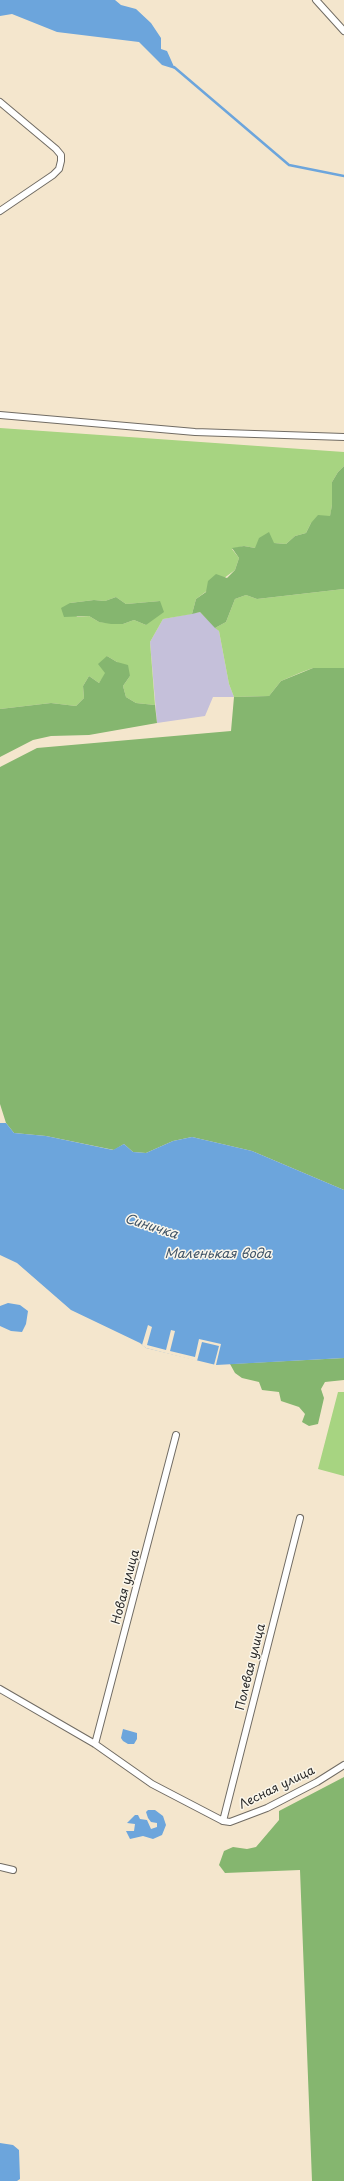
<!DOCTYPE html>
<meta charset="utf-8">
<style>
body{margin:0}
canvas{display:block;background:#f4e6cd}
</style>
<canvas width="344" height="2181"></canvas>
<script>
const c = document.querySelector('canvas').getContext('2d');
c.lineJoin = 'round';
function fillPath(path, color) { c.fillStyle = color; c.fill(path, 'evenodd'); }
const poly = rows => new Path2D(rows.map(r => 'M' + r).join(''));
function trace(path, color, width, dash) { c.strokeStyle = color; c.lineWidth = width; c.lineCap = dash ? 'butt' : 'round'; c.setLineDash(dash || []); c.stroke(path); }
function write(font, color, halo, rows, align = 'center') {
  c.font = font + ' "Playpen Sans",sans-serif'; c.lineWidth = 3; c.setLineDash([]); c.textBaseline = 'middle'; c.strokeStyle = halo; c.fillStyle = color; for (const [text, x, y, turn = 0] of rows) {
    c.save(); c.translate(x, y); c.rotate((+turn || 0) * Math.PI / 180); c.textAlign = isNaN(turn) ? turn : align; if (halo) c.strokeText(text, 0, 0); c.fillText(text, 0, 0); c.restore();
  }
}
fillPath(poly([
 [200,612,219,631,229,684,234,697,213,697,205,716,157,723,150,642,163,619]
]), '#c5c0da');
fillPath(poly([
 [0,428,344,452,344,466,338,472,332,482,332,505,330,517,311,523,306,533,295,536,286,544,274,543,255,548,244,546,232,549,239,558,235,570,196,599,192,614,163,619,150,642,155,705,136,703,126,697,123,686,130,676,117,662,107,656,106,673,99,683,89,676,83,686,84,698,76,706,51,703,0,709],
 [116,597,126,604,160,601,146,625,134,620,123,624,99,622,89,616,77,617,70,603,94,600,105,601],
 [344,589,344,668,313,668,302,672,281,681,269,696,234,697,229,684,219,631,215,628,226,622,235,599,246,595,257,599],
 [338,1392,344,1392,344,1476,318,1469]
]), '#a7d481');
fillPath(poly([
 [344,466,344,589,257,599,246,595,235,599,226,622,215,628,200,612,192,614,196,599,206,592,208,581,216,574,227,578,235,570,239,558,232,548,244,546,255,548,259,538,269,532,274,543,286,544,295,536,306,533,311,523,318,515,330,516,332,505,332,482,338,472],
 [116,597,126,604,160,601,164,612,146,625,134,620,123,624,111,624,99,622,89,616,64,617,61,608,70,603,94,600,105,601],
 [107,656,117,662,128,665,130,676,123,686,126,697,136,703,155,705,157,723,89,735,51,736,33,740,0,757,0,709,51,703,76,706,84,698,83,686,89,676,99,683,105,673,98,664],
 [313,668,344,668,344,1190,252,1151,192,1137,173,1141,146,1153,133,1152,124,1144,114,1150,46,1136,14,1133,6,1123,0,1104,0,767,37,748,231,731,234,697,269,696,281,681],
 [344,1358,344,1380,325,1382,321,1389,324,1398,318,1424,309,1426,302,1422,305,1414,299,1407,281,1401,279,1392,262,1390,259,1382,242,1378,235,1373,230,1364],
 [344,1777,344,2181,312,2181,300,1870,225,1873,219,1865,224,1851,233,1847,247,1849,256,1847,279,1820,279,1811]
]), '#85b66f');
fillPath(poly([
 [0,0,115,0,121,5,136,9,151,23,161,38,161,49,167,51,175,69,162,65,139,42,57,32,12,14,0,16],
 [0,1123,6,1123,14,1133,46,1136,113,1150,124,1144,133,1152,146,1153,173,1141,192,1137,252,1151,344,1190,344,1358,216,1365,146,1348,140,1343,71,1310,17,1263,0,1255],
 [8,1303,20,1305,28,1311,26,1324,22,1332,11,1331,0,1326,0,1306],
 [123,1729,137,1733,137,1739,134,1744,128,1744,123,1741,121,1738],
 [148,1810,155,1810,163,1816,166,1825,162,1835,153,1839,143,1836,130,1839,126,1831,134,1831,135,1824,127,1823,135,1815,138,1815,140,1819,147,1820,151,1829,157,1827,157,1823,151,1822,148,1818,146,1812],
 [0,2143,13,2145,19,2150,20,2179,17,2181,0,2181]
]), '#6ca5dc');
fillPath(poly([
 [148,1325,152,1327,147,1345,166,1350,171,1330,175,1331,170,1351,195,1357,199,1339,221,1344,216,1365,214,1365,219,1346,202,1342,197,1361,146,1348,142,1345]
]), '#f4e6cd');
trace(poly([
 [174,67,289,165,344,176]
]), '#6ca5dc', 2.5);
const street = poly([
 [316,0,344,31],
 [0,102,56,149,61,155,61,161,59,169,53,175,0,211],
 [0,415,195,432,344,437],
 [0,1689,95,1744,152,1784,223,1821,230,1822,267,1808,317,1782,344,1765],
 [95,1744,176,1435],
 [223,1821,300,1518],
 [0,1867,13,1870]
]);
trace(street, '#716c64', 8);
trace(street, '#fff', 6);
write('12px', '#2b2b2b', '#fbf7ec', [
 ["Новая улица",126,1587,-75],
 ["Полевая улица",251,1667,-76],
 ["Лесная улица",277,1788,-26]
]);
write('italic 13px', '#425669', '#fbf7ec', [
 ["Синичка",151,1227,18],
 ["Маленькая вода",218,1254]
]);
</script>
